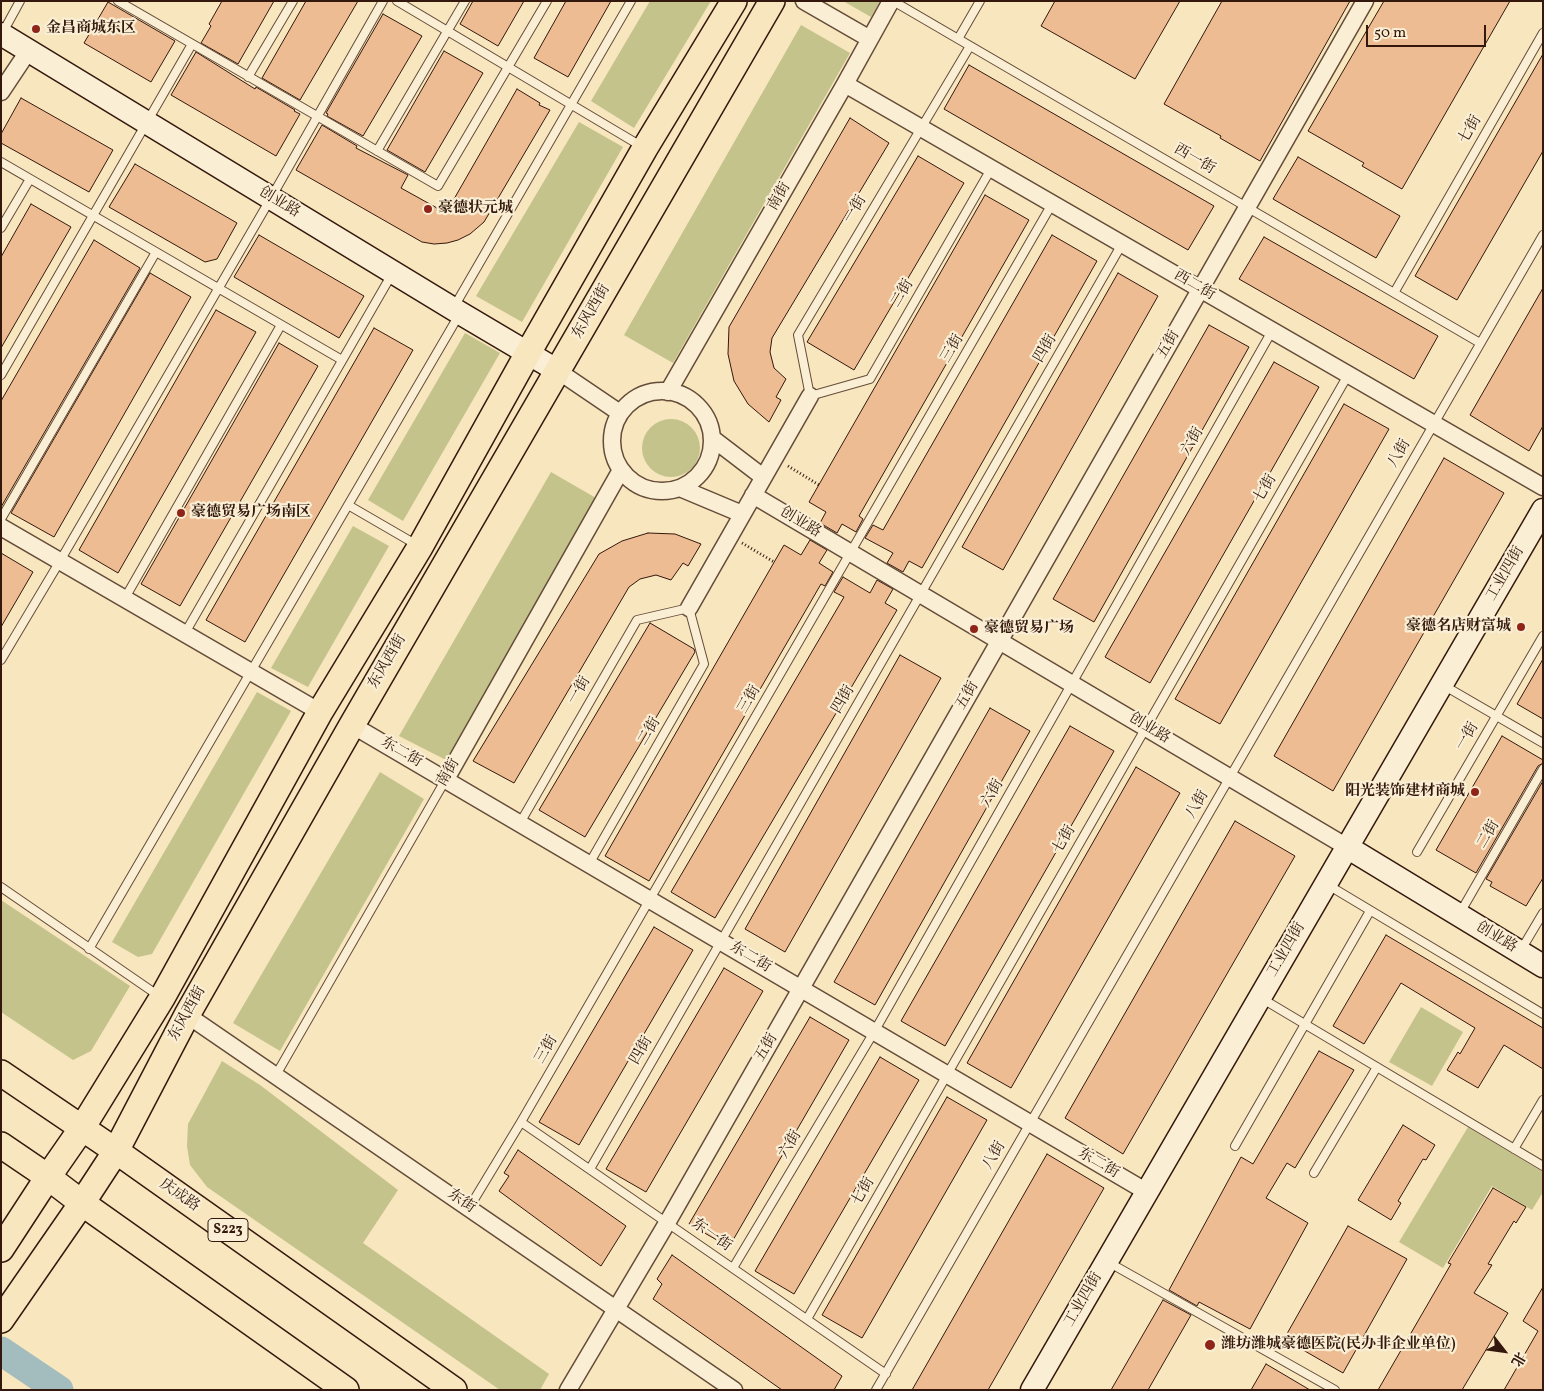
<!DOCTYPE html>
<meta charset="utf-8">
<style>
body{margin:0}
#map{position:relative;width:1544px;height:1391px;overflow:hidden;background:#f8e6be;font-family:Vollkorn,"Noto Serif SC",serif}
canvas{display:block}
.frame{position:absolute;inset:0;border:2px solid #34180d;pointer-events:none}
.north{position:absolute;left:1479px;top:1326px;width:50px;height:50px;-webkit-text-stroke:4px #faefd5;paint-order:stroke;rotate:120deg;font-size:14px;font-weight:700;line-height:20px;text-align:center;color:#34180d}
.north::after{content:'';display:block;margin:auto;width:18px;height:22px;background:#34180d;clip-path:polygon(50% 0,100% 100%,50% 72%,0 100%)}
.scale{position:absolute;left:1366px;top:25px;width:120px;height:22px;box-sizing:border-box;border:2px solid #34180d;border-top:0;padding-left:6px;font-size:15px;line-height:18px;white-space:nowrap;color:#34180d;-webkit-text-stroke:4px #faefd5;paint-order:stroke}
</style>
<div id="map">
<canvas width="1544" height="1391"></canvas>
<div class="frame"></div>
<div class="north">北</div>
<div class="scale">50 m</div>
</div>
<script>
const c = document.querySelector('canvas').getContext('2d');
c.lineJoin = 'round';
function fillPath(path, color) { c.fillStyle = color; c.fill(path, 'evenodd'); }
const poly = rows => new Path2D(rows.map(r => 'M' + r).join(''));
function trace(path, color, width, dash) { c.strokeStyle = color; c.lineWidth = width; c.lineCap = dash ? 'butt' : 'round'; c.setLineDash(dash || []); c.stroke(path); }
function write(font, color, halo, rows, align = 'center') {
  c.font = font + ' Vollkorn,"Noto Serif SC",serif'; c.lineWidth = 4.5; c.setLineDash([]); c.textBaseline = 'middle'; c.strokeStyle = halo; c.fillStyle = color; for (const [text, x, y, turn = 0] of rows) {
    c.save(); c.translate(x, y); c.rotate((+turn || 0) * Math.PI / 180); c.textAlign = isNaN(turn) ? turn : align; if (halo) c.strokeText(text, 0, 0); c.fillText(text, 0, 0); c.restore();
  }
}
fillPath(poly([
 [650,1,711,1,634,128,591,101],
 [843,1,880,1,871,17],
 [801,25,850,53,673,363,624,335],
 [579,122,623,147,522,322,476,296],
 [465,333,500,353,403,521,368,500],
 '642 448a29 29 0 1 1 58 0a29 29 0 1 1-58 0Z',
 [551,472,596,498,446,760,399,736],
 [353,526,389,546,308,687,271,668],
 [257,692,291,711,152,954,138,957,112,942],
 [380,772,424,799,280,1051,233,1023],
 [1,900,130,986,91,1051,73,1060,1,1012],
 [1421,1007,1463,1032,1432,1086,1389,1062],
 [222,1061,260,1085,398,1190,363,1243,549,1374,540,1390,500,1390,207,1187,190,1165,187,1146,188,1124],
 [1468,1127,1543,1172,1543,1192,1532,1210,1492,1186,1443,1268,1399,1242]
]), '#c4c38c');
trace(poly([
 [1,1351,59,1390]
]), '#a3bcbd', 29);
const building = poly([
 [222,1,274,1,238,64,201,43,211,26,209,24,222,1],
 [306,1,358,1,300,100,262,78,306,1],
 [473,1,524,1,498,46,460,24,473,1],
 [566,1,611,1,568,77,534,58,566,1],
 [1055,1,1180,1,1135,79,1041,26,1055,1],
 [1222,1,1350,1,1260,161,1220,138,1221,136,1164,104,1222,1],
 [1384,1,1510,1,1402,189,1362,166,1364,163,1308,131,1384,1],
 [108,2,175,41,151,82,84,43,108,2],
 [383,14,422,36,363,136,327,116,328,114,326,113,383,14],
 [444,51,483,73,425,172,387,150,444,51],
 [196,52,255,89,256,87,295,110,294,111,300,114,276,156,171,95,196,52],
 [1543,54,1543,151,1457,300,1415,276,1543,54],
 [969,65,1214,206,1188,250,944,109,969,65],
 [517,89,540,103,539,105,550,110,484,222,470,234,458,240,447,243,434,244,422,242,296,170,322,125,357,146,356,148,408,175,401,188,446,213,517,89],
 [21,98,113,150,89,192,1,143,1,134,21,98],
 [850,118,889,143,772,338,770,352,774,368,786,379,776,397,781,400,769,422,748,404,734,381,728,354,729,327,850,118],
 [918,156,964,183,854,370,807,342,918,156],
 [1298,157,1400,216,1376,258,1273,199,1298,157],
 [135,164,237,223,217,259,205,262,109,207,135,164],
 [985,195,1029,220,859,516,863,519,856,532,842,524,837,533,820,523,826,512,809,502,985,195],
 [31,204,71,227,1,348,1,257,31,204],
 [259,235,364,296,339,338,234,277,259,235],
 [1052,235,1097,261,922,568,909,561,903,572,887,563,893,553,865,538,873,525,883,530,1052,235],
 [1264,237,1438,336,1414,379,1239,279,1264,237],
 [94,240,140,268,1,507,1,401,94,240],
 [150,273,191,297,54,537,11,513,150,273],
 [1118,273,1158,296,1003,570,962,547,1118,273],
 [1543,288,1543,426,1529,451,1470,415,1543,288],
 [216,310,256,332,118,573,79,550,216,310],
 [1209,325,1249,347,1094,622,1053,599,1209,325],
 [374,328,413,350,245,642,206,620,374,328],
 [279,343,318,366,180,606,141,584,279,343],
 [1274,362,1319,387,1150,683,1105,657,1274,362],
 [1344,404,1389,429,1220,724,1175,699,1344,404],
 [1444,458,1504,493,1333,791,1274,756,1444,458],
 [648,533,675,534,701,544,688,566,683,563,671,580,656,575,640,579,629,587,514,783,473,761,599,554,622,541,648,533],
 [810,540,827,550,819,563,833,572,825,586,821,584,649,881,605,856,784,545,801,555,810,540],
 [1,553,33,572,1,627,1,553],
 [843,577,870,593,877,580,893,589,885,603,897,610,715,918,671,892,844,597,834,592,843,577],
 [650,623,694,649,695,652,585,837,539,810,650,623],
 [900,655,941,678,785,952,745,929,900,655],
 [1543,659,1543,719,1517,704,1543,659],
 [990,708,1030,731,875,1005,834,982,990,708],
 [1070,726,1114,751,945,1046,901,1021,1070,726],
 [1502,736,1543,760,1543,763,1538,766,1476,873,1436,850,1502,736],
 [1136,767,1180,793,1011,1088,967,1063,1136,767],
 [1543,781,1543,878,1526,906,1490,886,1492,882,1486,879,1543,781],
 [1235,821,1295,856,1123,1154,1065,1118,1235,821],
 [654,927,693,950,579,1145,539,1122,654,927],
 [1386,935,1543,1028,1543,1069,1504,1045,1478,1088,1447,1070,1458,1052,1460,1054,1475,1028,1401,983,1364,1044,1333,1026,1386,935],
 [724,968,763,991,646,1192,606,1169,724,968],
 [810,1017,849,1040,729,1247,689,1224,810,1017],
 [1319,1051,1354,1070,1295,1168,1287,1163,1266,1198,1308,1223,1250,1329,1199,1302,1197,1306,1169,1290,1241,1157,1253,1164,1319,1051],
 [880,1057,919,1080,794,1294,755,1271,880,1057],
 [947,1097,987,1120,862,1338,822,1315,947,1097],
 [1403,1125,1435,1145,1426,1160,1423,1159,1398,1201,1401,1203,1391,1220,1358,1200,1403,1125],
 [518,1150,626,1226,601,1266,499,1191,509,1176,504,1173,518,1150],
 [1047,1154,1104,1188,988,1390,912,1390,1047,1154],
 [1493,1188,1526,1207,1516,1223,1514,1221,1488,1264,1492,1265,1474,1293,1508,1313,1462,1390,1378,1390,1451,1264,1448,1263,1493,1188],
 [1348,1226,1407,1259,1343,1373,1284,1339,1348,1226],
 [672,1255,842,1376,834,1390,782,1390,653,1299,662,1284,657,1279,672,1255],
 [1543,1287,1543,1390,1504,1390,1538,1331,1523,1321,1543,1287],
 [1163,1300,1191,1315,1148,1390,1111,1390,1163,1300],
 [1266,1364,1310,1390,1251,1390,1266,1364]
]);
fillPath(building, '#edbc93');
trace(building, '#34180d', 1);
const lane = poly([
 [118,1,438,186,547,1],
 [397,1,641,146],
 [893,1,1480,343],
 [3,32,20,1],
 [958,39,980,1],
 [970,46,798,335,810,396,870,379,991,169],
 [248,77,293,1],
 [377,151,465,1],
 [1,162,342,360],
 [1,228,30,179],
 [1394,293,1543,33],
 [454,307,631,1],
 [1,375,192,44],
 [348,505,417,545],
 [1,519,156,252],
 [125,598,281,325],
 [185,633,392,274],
 [1,660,60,561,271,198,383,1],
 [1443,685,1543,743],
 [520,823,637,620,689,608,704,664,589,864],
 [1417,852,1543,636],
 [1328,885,1543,1014],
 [1,887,159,996],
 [1460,913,1543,769],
 [89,949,459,315],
 [1521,950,1543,913],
 [1261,998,1543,1166],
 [276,1075,446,779],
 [521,1122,886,1374],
 [1235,1146,1370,911],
 [1514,1149,1543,1100],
 [590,1169,1122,244],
 [1314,1173,1377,1067],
 [469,1208,521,1122,1052,204],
 [1108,1262,1335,1390],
 [733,1268,874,1032,1272,331],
 [807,1319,1348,375],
 [876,1390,1543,235]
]);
const street = poly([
 [804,1,870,39],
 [845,84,1543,487],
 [1,92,29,50],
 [558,371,620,413],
 '612 441a50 50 0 1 1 100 0a50 50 0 1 1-100 0Z',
 [668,392,845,84,891,1],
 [712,438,763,477],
 [680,488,742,514],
 [753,495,1347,847],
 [1,527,320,712],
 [689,608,810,396],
 [352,725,1147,1192],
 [446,779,621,470],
 [187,1015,734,1390],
 [568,1390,667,1223,1365,1]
]);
const secondary = poly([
 [1,34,460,313,558,371],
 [1347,847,1543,966],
 [1032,1390,1543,510]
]);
const primary = poly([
 [1,1073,116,1151,454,1390],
 [1,1145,48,1177,82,1203,346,1390],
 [1,1249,48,1177,82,1128,162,998,320,712,420,547,528,353,645,148,734,1],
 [1,1320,82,1203,116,1151,187,1015,352,725,772,1]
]);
trace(lane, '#654c39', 10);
trace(street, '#654c39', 19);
trace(secondary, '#34180d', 25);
trace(primary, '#34180d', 28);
trace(poly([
 [788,466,819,485],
 [742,543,774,562]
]), '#34180d', 3, [1, 2.5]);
trace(lane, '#faefd5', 8);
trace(street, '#faefd5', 16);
trace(secondary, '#faefd5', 22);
trace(primary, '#f8e6be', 25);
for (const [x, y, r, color] of [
 [36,29,5,"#8f2418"],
 [428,209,5,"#8f2418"],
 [181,513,5,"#8f2418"],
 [1521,627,5,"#8f2418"],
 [974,629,5,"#8f2418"],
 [1475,792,5,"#8f2418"],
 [1210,1345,6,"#8f2418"]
]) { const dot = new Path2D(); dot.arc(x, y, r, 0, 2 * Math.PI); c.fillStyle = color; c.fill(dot); trace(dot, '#faefd5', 2); }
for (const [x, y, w] of [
 [228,1230,40]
]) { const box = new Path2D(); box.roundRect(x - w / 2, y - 11.5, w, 23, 4); c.fillStyle = '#faefd5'; c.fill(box); trace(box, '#34180d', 1); }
write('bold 14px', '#34180d', null, [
 ["S223",228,1230]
]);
write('bold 15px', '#34180d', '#faefd5', [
 ["金昌商城东区",46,29],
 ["豪德状元城",438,209],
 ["豪德贸易广场南区",191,513],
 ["豪德名店财富城",1511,627,"right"],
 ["豪德贸易广场",984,629],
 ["阳光装饰建材商城",1465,792,"right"],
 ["潍坊潍城豪德医院(民办非企业单位)",1221,1345]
], 'left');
write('15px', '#34180d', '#faefd5', [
 ["七街",1471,130,-60],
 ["西一街",1194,160,30],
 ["南街",780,197,-60],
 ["创业路",279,203,31],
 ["一街",856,210,-59],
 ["西二街",1194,286,30],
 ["二街",903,294,-60],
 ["东风西街",592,312,-60],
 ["五街",1169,345,-60],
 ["三街",953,349,-60],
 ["四街",1046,349,-60],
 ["六街",1193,442,-60],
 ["八街",1400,454,-60],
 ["七街",1266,489,-60],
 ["创业路",800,523,31],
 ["工业四街",1506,574,-60],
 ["东风西街",388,662,-60],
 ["一街",580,691,-60],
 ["五街",968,696,-60],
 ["三街",750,700,-60],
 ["四街",844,700,-60],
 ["创业路",1149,729,31],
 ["二街",650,732,-60],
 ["一街",1468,737,-60],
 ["东二街",401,753,30],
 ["南街",449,773,-60],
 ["六街",993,794,-60],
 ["八街",1198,805,-60],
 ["二街",1489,835,-60],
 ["七街",1065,840,-60],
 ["创业路",1496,938,31],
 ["工业四街",1287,950,-60],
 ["东二街",750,958,31],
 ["东风西街",188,1014,-61],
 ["五街",767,1048,-60],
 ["三街",547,1050,-60],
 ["四街",642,1051,-60],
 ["六街",791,1145,-59],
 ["八街",995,1156,-60],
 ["东二街",1098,1164,30],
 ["七街",864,1192,-60],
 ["庆成路",179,1196,35],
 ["东街",461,1202,35],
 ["东一街",711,1236,35],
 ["工业四街",1084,1300,-60]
]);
</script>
